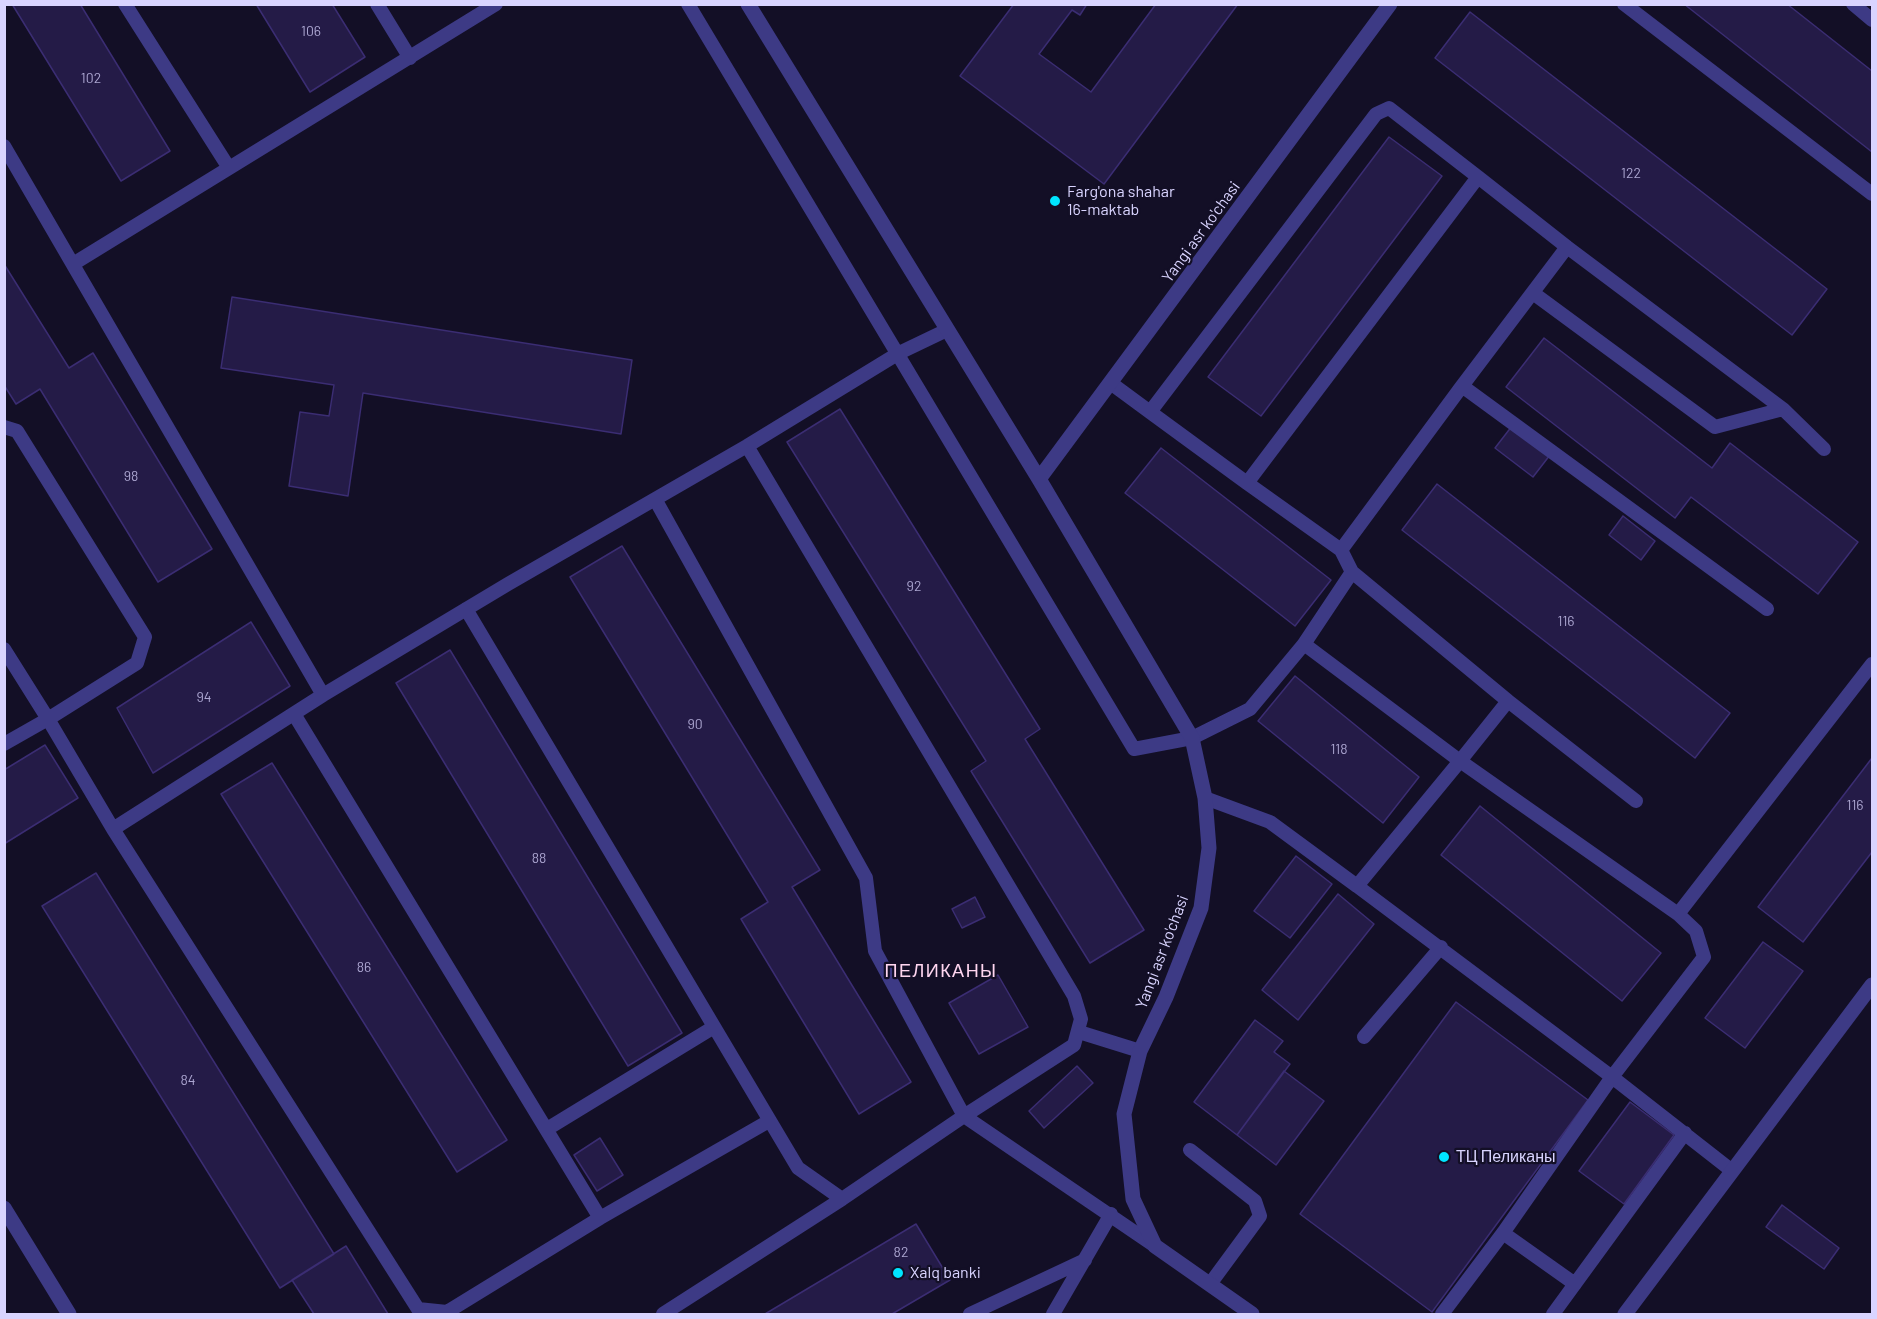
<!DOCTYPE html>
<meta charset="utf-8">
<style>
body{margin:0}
#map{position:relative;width:1877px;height:1319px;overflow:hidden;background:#130f26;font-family:Barlow,sans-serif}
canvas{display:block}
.frame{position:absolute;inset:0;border:6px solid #d9d4ff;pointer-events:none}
</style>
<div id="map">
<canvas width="1877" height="1319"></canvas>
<div class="frame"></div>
</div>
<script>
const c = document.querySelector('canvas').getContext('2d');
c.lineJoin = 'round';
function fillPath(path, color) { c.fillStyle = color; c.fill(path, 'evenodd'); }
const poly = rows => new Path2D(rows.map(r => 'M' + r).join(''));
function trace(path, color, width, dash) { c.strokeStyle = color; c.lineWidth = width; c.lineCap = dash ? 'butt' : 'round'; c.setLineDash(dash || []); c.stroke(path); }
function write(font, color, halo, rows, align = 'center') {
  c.font = font + ' Barlow,sans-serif'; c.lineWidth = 4.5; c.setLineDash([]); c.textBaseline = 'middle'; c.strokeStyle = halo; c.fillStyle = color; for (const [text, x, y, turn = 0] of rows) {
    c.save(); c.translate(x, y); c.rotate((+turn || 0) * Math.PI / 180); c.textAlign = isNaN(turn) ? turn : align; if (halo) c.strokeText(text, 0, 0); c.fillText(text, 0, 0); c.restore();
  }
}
const building = poly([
 [12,4,80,4,170,151,121,181,12,4],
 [256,4,332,4,365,57,310,92,256,4],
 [1014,4,1087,4,1080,15,1072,10,1039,54,1091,92,1156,4,1238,4,1104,184,960,76,1014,4],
 [1684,4,1787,4,1872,71,1872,152,1684,4],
 [1470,12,1827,289,1792,335,1435,58,1470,12],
 [1389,137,1442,176,1261,416,1208,377,1389,137],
 [4,264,69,368,93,353,212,549,158,582,40,389,16,404,4,385,4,264],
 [232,297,632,360,621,434,363,393,348,496,289,486,300,412,329,416,334,385,221,368,232,297],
 [1544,338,1712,468,1730,443,1858,542,1818,594,1691,497,1675,518,1506,387,1544,338],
 [840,409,1040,729,1025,739,1144,930,1090,963,971,771,986,761,787,442,840,409],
 [1512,426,1550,455,1533,477,1495,448,1512,426],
 [1161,448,1331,580,1295,626,1125,493,1161,448],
 [1437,484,1730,713,1695,758,1402,530,1437,484],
 [1623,516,1655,541,1641,560,1609,535,1623,516],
 [622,546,820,870,792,887,911,1082,859,1114,741,919,768,902,570,577,622,546],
 [251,622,290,686,153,773,117,708,251,622],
 [450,650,682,1033,628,1066,396,683,450,650],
 [1295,676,1419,777,1383,823,1258,721,1295,676],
 [45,745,78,798,4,844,4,770,45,745],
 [1872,758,1872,852,1803,942,1758,907,1872,758],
 [272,763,507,1140,457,1172,221,794,272,763],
 [1480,806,1661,953,1622,1001,1441,855,1480,806],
 [1296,856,1332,884,1290,938,1254,911,1296,856],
 [96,873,334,1254,280,1288,42,906,96,873],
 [1338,894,1374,924,1298,1020,1262,990,1338,894],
 [975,897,985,917,962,928,952,909,975,897],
 [1763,942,1803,971,1745,1048,1705,1018,1763,942],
 [998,975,1028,1027,979,1054,949,1003,998,975],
 [1456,1002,1588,1100,1432,1312,1300,1214,1456,1002],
 [1255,1020,1283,1041,1274,1052,1290,1064,1237,1135,1194,1102,1255,1020],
 [1077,1066,1093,1083,1044,1128,1029,1111,1077,1066],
 [1284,1071,1324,1101,1276,1165,1237,1135,1284,1071],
 [1630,1102,1674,1135,1624,1204,1579,1171,1630,1102],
 [600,1138,623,1175,597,1191,574,1155,600,1138],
 [1782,1205,1839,1248,1824,1269,1766,1227,1782,1205],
 [916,1224,950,1280,892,1314,765,1314,916,1224],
 [346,1246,388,1314,314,1314,292,1280,346,1246]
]);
fillPath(building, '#241b47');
trace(building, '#3b2d73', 1.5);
trace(poly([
 [125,4,229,168],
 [377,4,410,58],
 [688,4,1134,749,1192,738,1250,709,1304,644],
 [1624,4,1872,194],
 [1853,4,1872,20],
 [4,146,323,695],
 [1478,177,1567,247,1783,409,1824,449],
 [1567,247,1462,386,1767,609],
 [73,264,496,4],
 [1533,293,1715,427,1783,409],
 [1112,384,1150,412,1247,483,1478,177,1389,108,1376,114,1150,412],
 [4,427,17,431,145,637,137,663,48,719,4,649],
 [655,499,866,878,875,951,964,1116,1074,1045,1081,1019,1074,996,747,446],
 [1341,550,1462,386],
 [1352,572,1508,701,1636,801],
 [466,609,798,1168,842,1199,964,1116,1155,1246],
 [1508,701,1460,761,1678,914],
 [294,714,600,1218,769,1121],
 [4,744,48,719,113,829,418,1309,447,1312,600,1218],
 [1205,798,1270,822,1357,886,1460,761,1304,644,1352,572,1341,550,1247,483],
 [113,829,323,695,508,584,747,446,899,353,947,330],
 [1357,886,1612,1077,1503,1233,1442,1314],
 [1079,1032,1140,1051],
 [1364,1037,1441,947],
 [547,1129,714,1027],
 [1190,1150,1255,1201,1260,1216,1210,1284],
 [1731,1170,1612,1077,1704,957,1696,931,1678,914,1872,664],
 [1503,1233,1575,1284],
 [663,1314,842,1199],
 [970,1314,1085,1260],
 [1053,1314,1111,1214],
 [1553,1314,1685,1133]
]), '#3d3a85', 14);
trace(poly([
 [748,4,1039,479,1192,738,1205,798,1209,848,1201,908,1166,997,1140,1051,1124,1114,1133,1199,1155,1246,1252,1314],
 [1039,479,1390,4],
 [4,1208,69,1314],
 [1625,1314,1872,985]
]), '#3d3a85', 15);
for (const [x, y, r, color] of [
 [1055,201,6,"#00e5ff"],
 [1444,1157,6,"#00e5ff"],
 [898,1273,6,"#00e5ff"]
]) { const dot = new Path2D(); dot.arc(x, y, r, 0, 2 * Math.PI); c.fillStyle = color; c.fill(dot); trace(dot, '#130f26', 2); }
write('14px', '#aca6d1', null, [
 ["106",311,31],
 ["102",91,78],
 ["122",1631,173],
 ["98",131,476],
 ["92",914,586],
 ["116",1566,621],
 ["94",204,697],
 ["90",695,724],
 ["118",1339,749],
 ["116",1855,805],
 ["88",539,858],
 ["86",364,967],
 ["84",188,1080],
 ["82",901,1252]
]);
write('16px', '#d9d4ff', '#130f26', [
 ["Farg'ona shahar",1067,192],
 ["16-maktab",1067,210],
 ["ТЦ Пеликаны",1456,1157],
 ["Xalq banki",910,1273]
], 'left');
write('16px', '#d9d4ff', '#130f26', [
 ["Yangi asr ko'chasi",1201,232,-54],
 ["Yangi asr ko'chasi",1162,952,-69]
]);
c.letterSpacing = '1.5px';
write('18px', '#ffd6f0', '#130f26', [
 ["ПЕЛИКАНЫ",941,971]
]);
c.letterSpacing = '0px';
</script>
